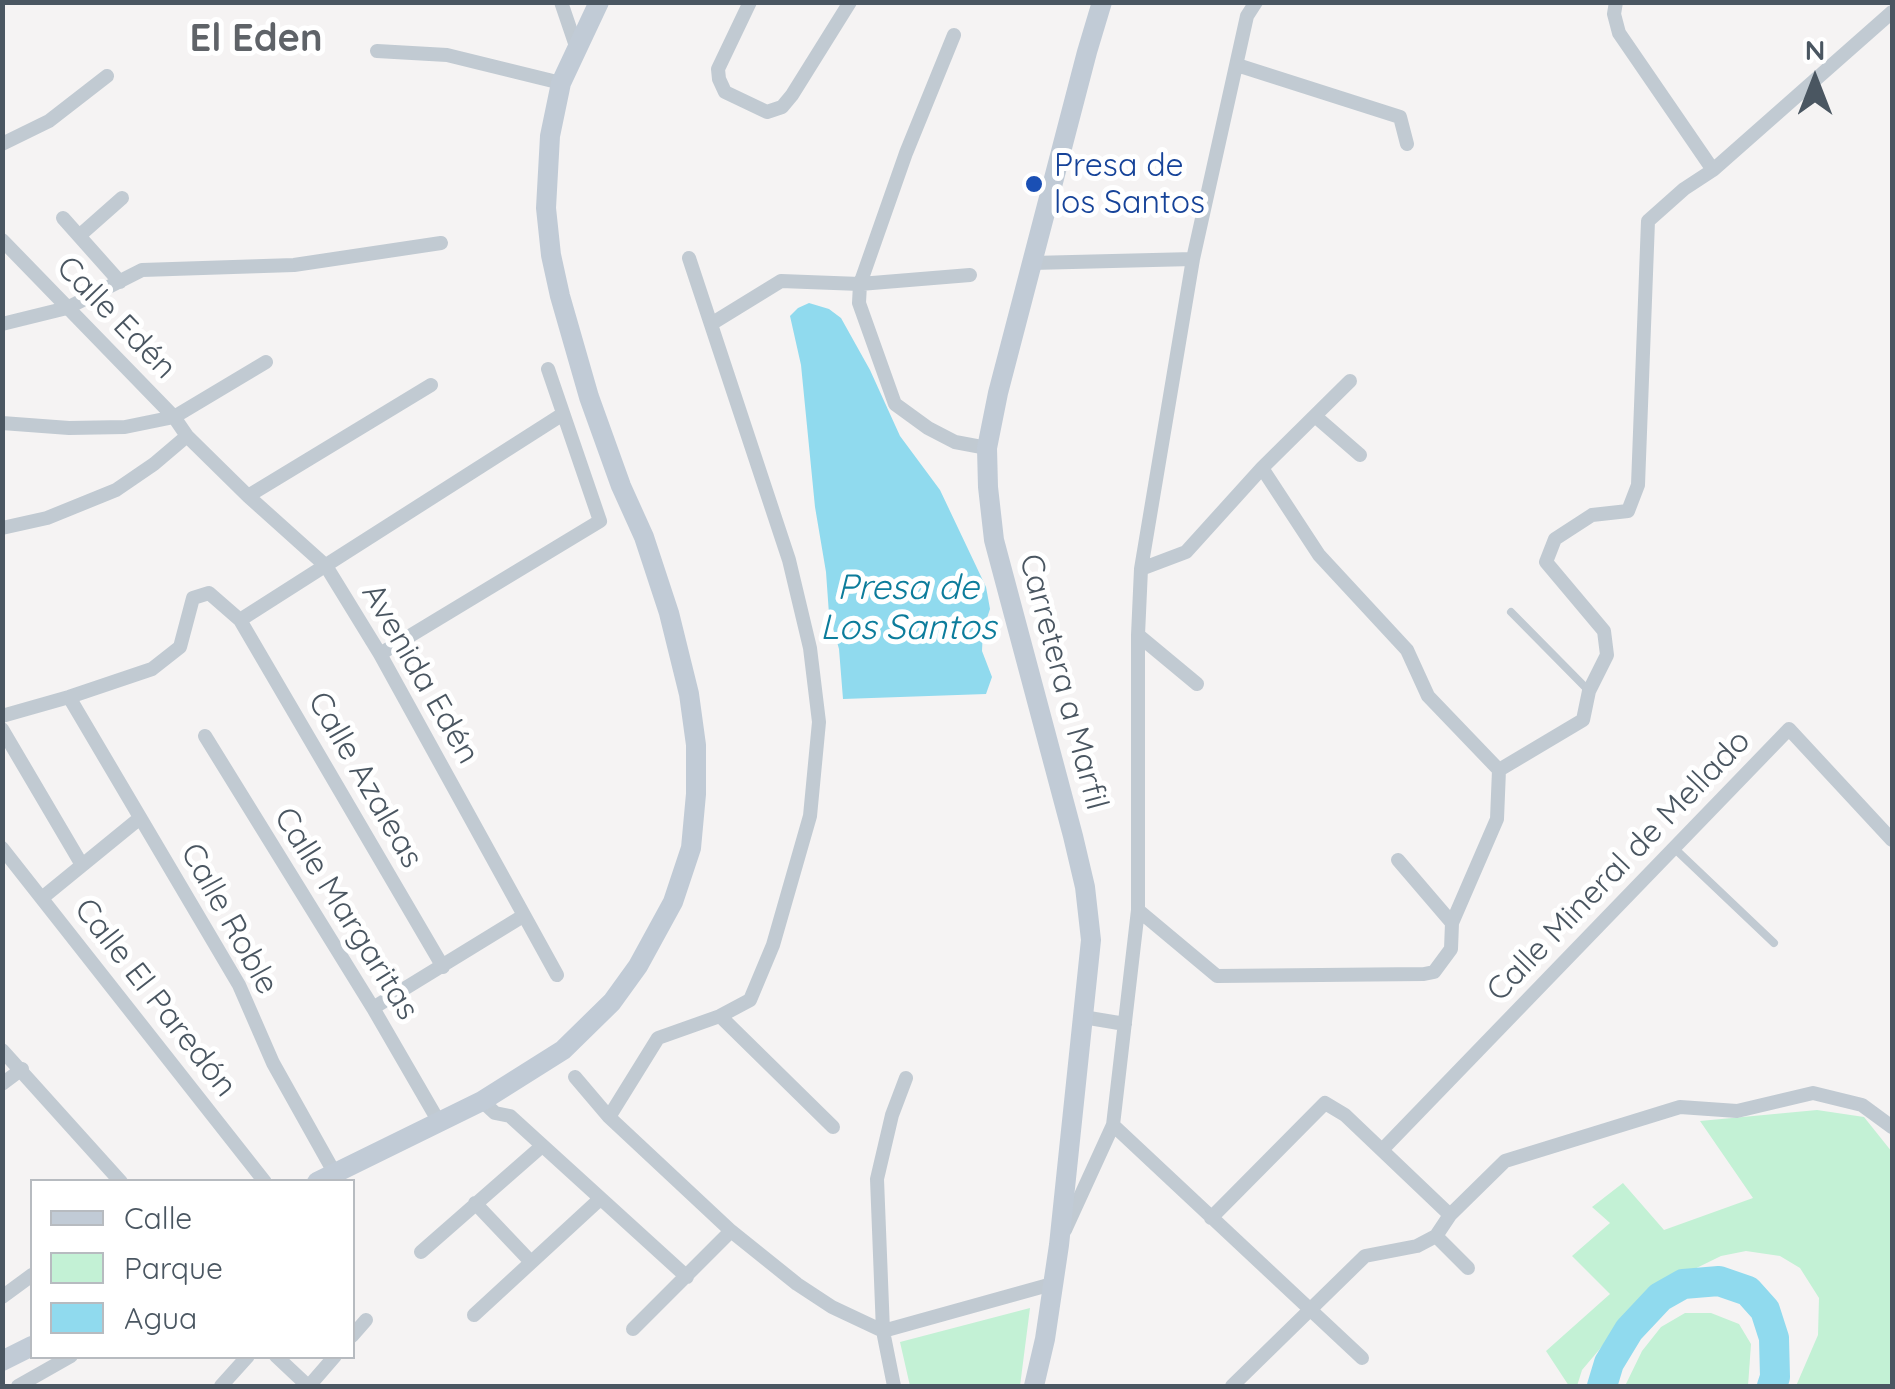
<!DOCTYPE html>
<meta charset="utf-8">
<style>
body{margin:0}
#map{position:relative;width:1895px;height:1389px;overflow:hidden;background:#f5f3f3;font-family:Quicksand,sans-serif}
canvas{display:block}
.frame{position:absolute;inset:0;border:5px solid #4a5661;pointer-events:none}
.legend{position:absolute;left:30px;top:1179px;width:325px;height:180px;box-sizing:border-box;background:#fff;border:2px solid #b7bbc0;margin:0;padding:12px 18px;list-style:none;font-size:30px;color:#4a5661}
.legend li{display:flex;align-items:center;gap:20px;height:50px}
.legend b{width:50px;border:2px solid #b7bbc0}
.north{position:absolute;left:1765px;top:30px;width:100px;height:100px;-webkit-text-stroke:8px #fff;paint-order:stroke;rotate:0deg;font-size:28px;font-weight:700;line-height:40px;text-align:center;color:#4a5661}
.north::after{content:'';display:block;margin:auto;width:35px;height:45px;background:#4a5661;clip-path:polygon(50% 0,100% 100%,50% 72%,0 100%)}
</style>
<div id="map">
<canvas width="1895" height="1389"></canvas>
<div class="frame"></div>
<ul class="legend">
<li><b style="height:12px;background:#c1cbd6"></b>Calle</li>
<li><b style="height:28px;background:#c3f1d5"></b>Parque</li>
<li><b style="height:28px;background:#90daee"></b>Agua</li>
</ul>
<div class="north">N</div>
</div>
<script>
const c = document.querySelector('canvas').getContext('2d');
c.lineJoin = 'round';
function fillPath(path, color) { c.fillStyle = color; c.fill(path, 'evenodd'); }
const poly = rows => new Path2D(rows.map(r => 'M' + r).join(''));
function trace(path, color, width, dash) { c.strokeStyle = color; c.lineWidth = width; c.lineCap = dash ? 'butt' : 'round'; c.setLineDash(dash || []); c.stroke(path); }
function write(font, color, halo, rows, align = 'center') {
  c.font = font + ' Quicksand,sans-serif'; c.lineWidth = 10; c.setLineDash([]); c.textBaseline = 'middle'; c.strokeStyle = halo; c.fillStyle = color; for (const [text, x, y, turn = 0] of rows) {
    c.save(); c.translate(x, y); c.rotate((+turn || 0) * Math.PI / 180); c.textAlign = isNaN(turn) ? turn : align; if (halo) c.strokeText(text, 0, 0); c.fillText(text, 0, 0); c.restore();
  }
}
fillPath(poly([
 [1817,1110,1864,1117,1892,1152,1892,1386,1796,1386,1818,1335,1819,1298,1800,1268,1780,1256,1746,1251,1721,1256,1672,1280,1615,1331,1582,1370,1577,1386,1569,1386,1546,1351,1610,1294,1572,1256,1610,1223,1592,1207,1623,1183,1664,1230,1753,1198,1700,1121],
 [1030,1308,1020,1386,910,1386,900,1342],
 [1685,1313,1711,1313,1739,1324,1751,1344,1748,1386,1625,1386,1642,1351,1661,1327]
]), '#c3f1d5');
fillPath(poly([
 [809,303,829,309,841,318,870,370,900,436,940,490,986,587,990,609,983,630,982,651,992,677,986,694,843,699,839,649,829,614,826,572,815,507,801,365,790,316,798,308]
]), '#90daee');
trace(poly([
 [1602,1386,1609,1363,1629,1330,1660,1297,1683,1284,1719,1281,1748,1291,1765,1310,1774,1338,1775,1377,1772,1386]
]), '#90daee', 30);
trace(poly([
 [1511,612,1589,691],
 [1674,848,1774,943]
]), '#c1cad2', 8);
trace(poly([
 [561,2,577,49],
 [750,2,718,69,719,79,725,92,767,112,782,107,792,95,850,2],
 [1616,2,1614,14,1619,33,1713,170],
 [954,35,906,153,860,284,859,303,895,404,928,428,955,442,987,448],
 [377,51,447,55,561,83],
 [1237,65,1400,117,1407,144],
 [2,144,49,121,107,76],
 [63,218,120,282],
 [79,236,122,198],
 [2,240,174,417,187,436,248,496,326,566,380,654,557,975],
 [1032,263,1193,259],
 [2,324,67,308,142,270,294,265,441,243],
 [711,324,781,281,860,284,970,275],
 [1315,416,1360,455],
 [2,423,69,428,125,427,174,417,266,362],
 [1262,468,1319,555,1407,650,1428,696,1499,770],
 [248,496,431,385],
 [2,528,47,518,116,490,154,464,187,436],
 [1141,569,1186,552,1262,468,1350,381],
 [240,620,563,414],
 [1138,635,1197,684],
 [380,654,600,521,548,369],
 [69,697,239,985,273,1063,334,1172],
 [2,716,69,697,152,669,180,647,193,598,209,593,240,620,443,967],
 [2,729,82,865],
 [205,736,373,1008,439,1122],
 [2,848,265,1182],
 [1398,860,1452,923],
 [42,898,140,818],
 [1138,910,1217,976,1424,974,1434,972,1451,949,1452,923,1497,819,1499,770,1583,720,1589,691,1607,655,1604,631,1546,562,1555,539,1592,515,1628,511,1638,485,1648,221,1684,189,1713,170,1892,12],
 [373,1008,523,916],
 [720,1016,833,1127],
 [1083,1017,1125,1024],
 [2,1050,121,1182],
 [575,1077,609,1117,731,1231,797,1284,832,1307,883,1331,1052,1284],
 [2,1084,22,1069],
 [482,1101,495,1113,510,1116,687,1277],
 [609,1117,658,1038,720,1016,750,1000,773,945,810,816,819,722,810,648,789,560,689,258],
 [1113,1125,1362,1358],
 [1382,1150,1789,729,1892,840],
 [475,1203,531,1262],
 [1211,1218,1325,1103,1345,1115,1450,1215],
 [1065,1230,1113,1125,1138,910,1138,635,1141,569,1193,259,1247,16,1256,2],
 [1436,1236,1468,1268],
 [421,1252,542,1146],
 [2,1297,32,1275],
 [474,1315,600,1199],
 [633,1329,731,1231],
 [352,1336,366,1320],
 [276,1356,308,1386],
 [18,1386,71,1356],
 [221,1386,248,1356],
 [309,1386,335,1356],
 [894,1386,883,1331,877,1179,892,1115,906,1078],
 [1232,1386,1365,1256,1417,1246,1436,1236,1450,1215,1505,1161,1680,1107,1737,1111,1813,1093,1862,1105,1892,1127]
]), '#c1cad2', 14);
trace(poly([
 [317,1182,482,1101,563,1050,612,1002,638,966,673,902,691,848,696,794,696,745,689,694,669,613,644,537,621,486,589,397,560,296,551,255,546,208,550,136,561,83,599,2],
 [2,1361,32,1346],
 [1034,1386,1045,1339,1059,1245,1091,940,1085,887,1073,836,994,540,988,487,987,448,998,393,1087,52,1102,2]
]), '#c1cbd6', 20);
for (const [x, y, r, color] of [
 [1034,184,10,"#1a4fb4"]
]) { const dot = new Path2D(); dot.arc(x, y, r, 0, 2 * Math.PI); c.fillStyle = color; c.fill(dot); trace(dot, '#fff', 4); }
write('32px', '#164399', '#fff', [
 ["Presa de",1054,166],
 ["los Santos",1054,203]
], 'left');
write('32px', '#4a5661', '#fff', [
 ["Calle Edén",116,318,46],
 ["Avenida Edén",420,674,60],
 ["Carretera a Marfil",1063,682,75],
 ["Calle Azaleas",365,780,60],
 ["Calle Mineral de Mellado",1619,866,-46],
 ["Calle Margaritas",346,914,58],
 ["Calle Roble",229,919,61],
 ["Calle El Paredón",155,998,52]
]);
write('italic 35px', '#0c7c9b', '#fff', [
 ["Presa de",908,588],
 ["Los Santos",908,628]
]);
write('bold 38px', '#5f6368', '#fff', [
 ["El Eden",256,40]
]);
</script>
